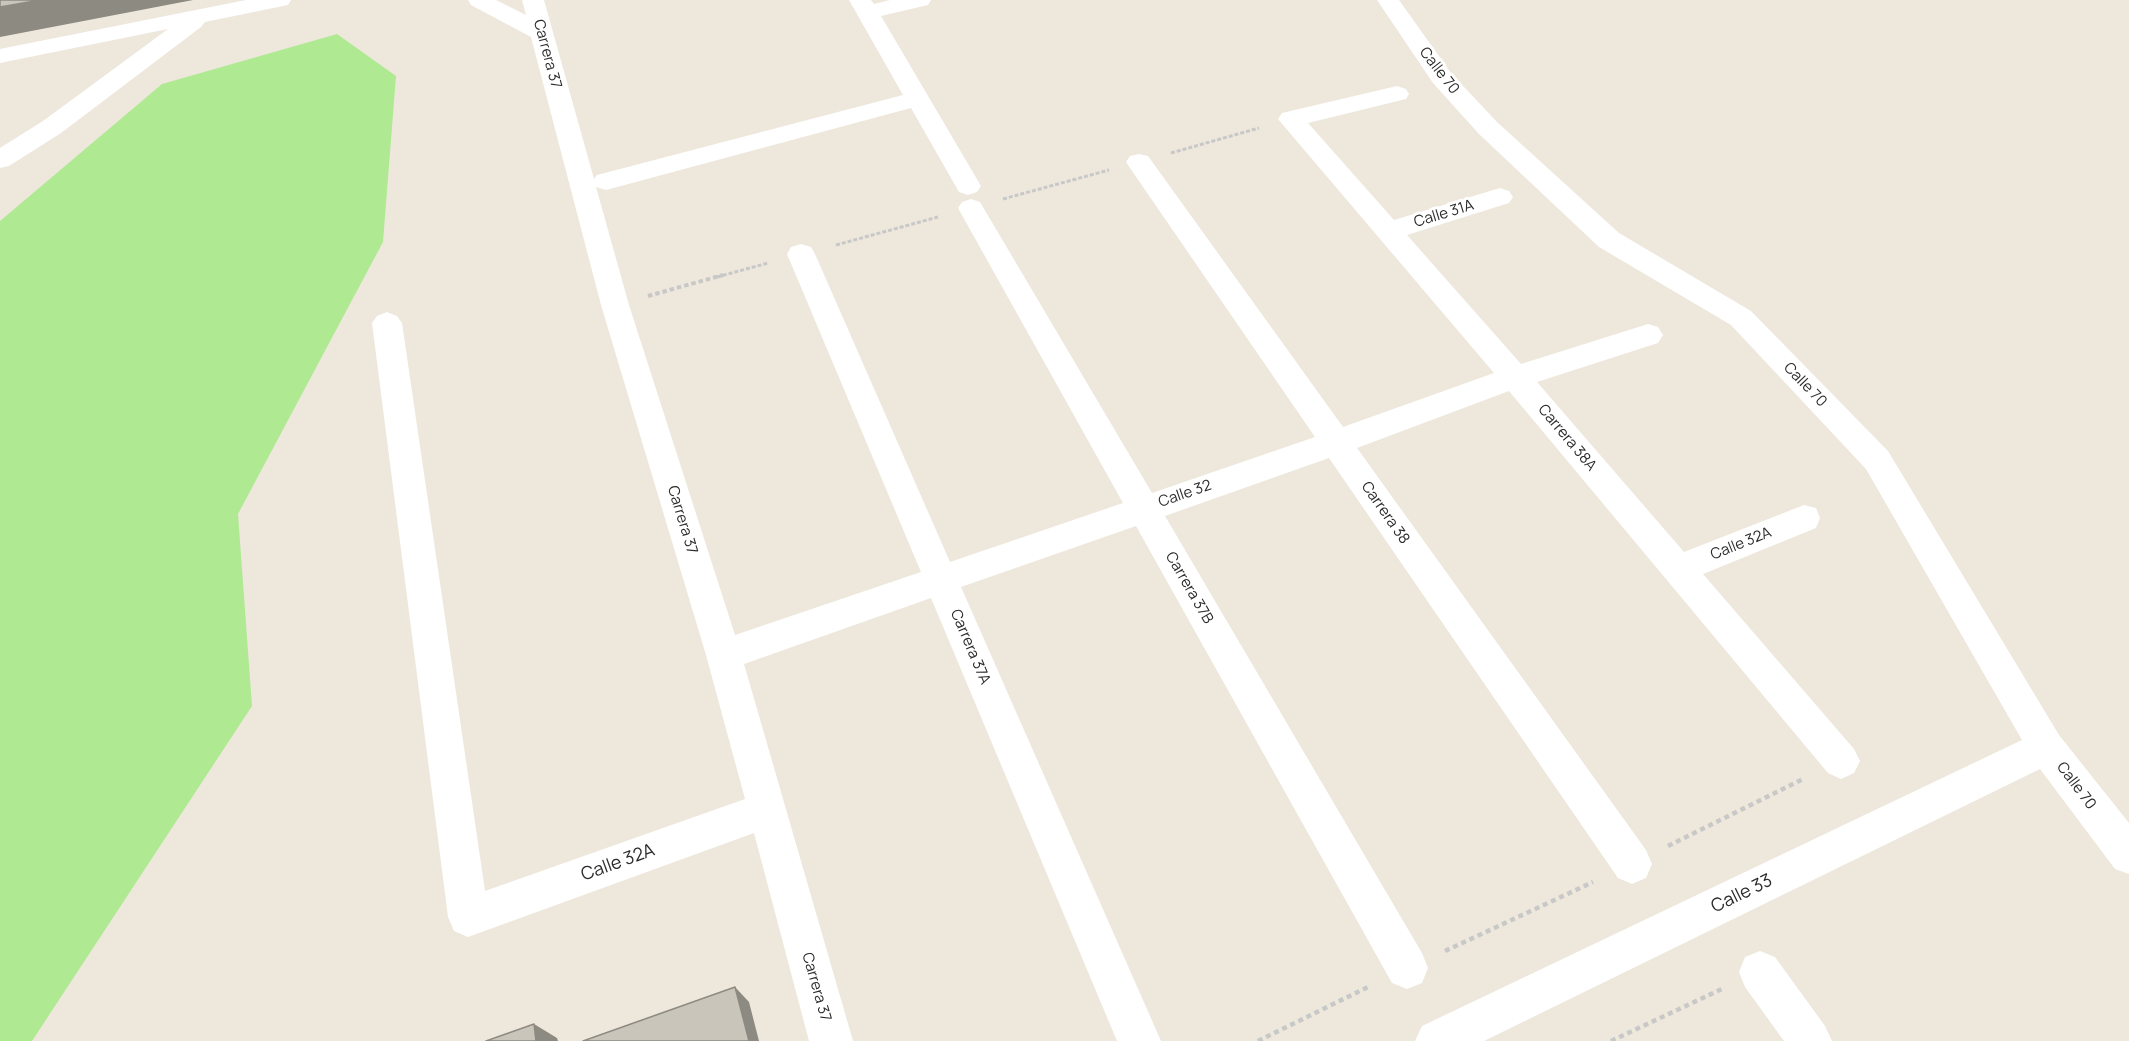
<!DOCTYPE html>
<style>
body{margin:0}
canvas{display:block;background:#eee7dc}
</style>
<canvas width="2129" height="1041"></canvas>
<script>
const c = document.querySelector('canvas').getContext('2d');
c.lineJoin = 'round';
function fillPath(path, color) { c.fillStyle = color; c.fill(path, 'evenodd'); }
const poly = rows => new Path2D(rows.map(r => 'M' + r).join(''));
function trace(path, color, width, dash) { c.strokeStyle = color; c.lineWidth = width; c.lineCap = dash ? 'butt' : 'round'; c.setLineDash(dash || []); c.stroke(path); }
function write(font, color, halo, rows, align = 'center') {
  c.font = font + ' Manrope,sans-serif'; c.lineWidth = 6; c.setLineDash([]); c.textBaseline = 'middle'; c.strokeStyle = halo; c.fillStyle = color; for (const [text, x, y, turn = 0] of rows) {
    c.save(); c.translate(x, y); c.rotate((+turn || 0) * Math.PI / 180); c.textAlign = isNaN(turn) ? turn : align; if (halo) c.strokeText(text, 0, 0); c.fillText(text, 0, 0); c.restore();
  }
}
fillPath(poly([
 [337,34,396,76,383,242,238,514,252,706,32,1041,0,1041,0,221,162,84]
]), '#afea93');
trace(poly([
 [1171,153,1259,128],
 [1003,199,1109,170],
 [836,245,938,217],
 [717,277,768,263]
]), '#c8c8c8', 3, [4, 2]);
trace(poly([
 [648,296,723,275]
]), '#c8c8c8', 4, [4.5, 3]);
trace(poly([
 [1668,846,1803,779],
 [1445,951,1593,882],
 [1258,1041,1370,986],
 [1611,1041,1724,988]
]), '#c8c8c8', 4.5, [5, 4]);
fillPath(poly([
 [246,0,291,0,288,5,205,22,201,27,61,133,9,166,0,168,0,148,43,121,168,29,0,63,0,49,246,0],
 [468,0,496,0,526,15,522,0,544,0,594,179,597,175,903,95,849,0,871,0,874,4,890,0,931,0,928,5,881,16,981,186,977,192,968,195,959,192,911,108,606,190,596,187,629,305,735,635,921,572,787,254,791,247,801,244,811,247,815,254,950,562,1123,503,958,208,962,202,971,199,980,202,1152,493,1315,437,1130,168,1126,162,1130,156,1139,154,1148,156,1343,427,1494,373,1278,119,1282,113,1397,86,1406,89,1409,94,1406,99,1308,123,1394,220,1500,188,1509,191,1513,197,1509,203,1407,235,1521,364,1648,324,1658,327,1663,335,1658,343,1537,382,1684,552,1804,505,1816,508,1820,518,1816,528,1703,574,1854,749,1860,761,1854,773,1841,779,1828,773,1509,391,1357,448,1646,850,1652,864,1646,878,1632,884,1618,878,1329,458,1165,516,1422,953,1428,968,1422,983,1407,989,1392,983,1136,526,961,587,1161,1041,1117,1041,931,598,744,664,853,1041,809,1041,754,833,468,937,454,931,448,917,372,323,377,316,387,312,397,316,402,323,485,891,745,799,706,655,601,305,531,37,471,5,468,0],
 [1377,0,1399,0,1451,73,1497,122,1619,233,1751,311,1888,451,2059,735,2129,823,2129,874,2115,869,2040,769,1484,1041,1415,1041,1422,1026,2022,740,1866,469,1731,325,1599,247,1479,134,1433,83,1377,0],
 [1760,951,1775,957,1825,1026,1832,1041,1784,1041,1745,987,1739,972,1745,957,1760,951]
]), '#fff');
fillPath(poly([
 [40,0,193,0,0,37,0,7],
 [735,987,749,1002,759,1041,749,1041],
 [534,1024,557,1038,558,1041,536,1041]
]), '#8d8a82');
const building = poly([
 [0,0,40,0,0,7,0,0],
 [735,987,749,1041,583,1041,735,987],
 [534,1024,536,1041,486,1041,534,1024]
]);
fillPath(building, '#c9c5ba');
trace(building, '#8d8a82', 1.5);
write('15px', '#2b2b2b', '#fff', [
 ["Carrera 37",547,54,75],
 ["Calle 70",1439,71,52],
 ["Calle 31A",1444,214,-17],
 ["Calle 70",1805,385,46],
 ["Carrera 38A",1567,438,50],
 ["Calle 32",1185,494,-19],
 ["Carrera 38",1385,513,55],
 ["Carrera 37",682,520,73],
 ["Calle 32A",1741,544,-22],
 ["Carrera 37B",1189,588,60],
 ["Carrera 37A",970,647,67],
 ["Calle 70",2076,786,53],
 ["Carrera 37",816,987,74]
]);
write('18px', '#2b2b2b', '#fff', [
 ["Calle 32A",618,863,-20],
 ["Calle 33",1742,894,-26]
]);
</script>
